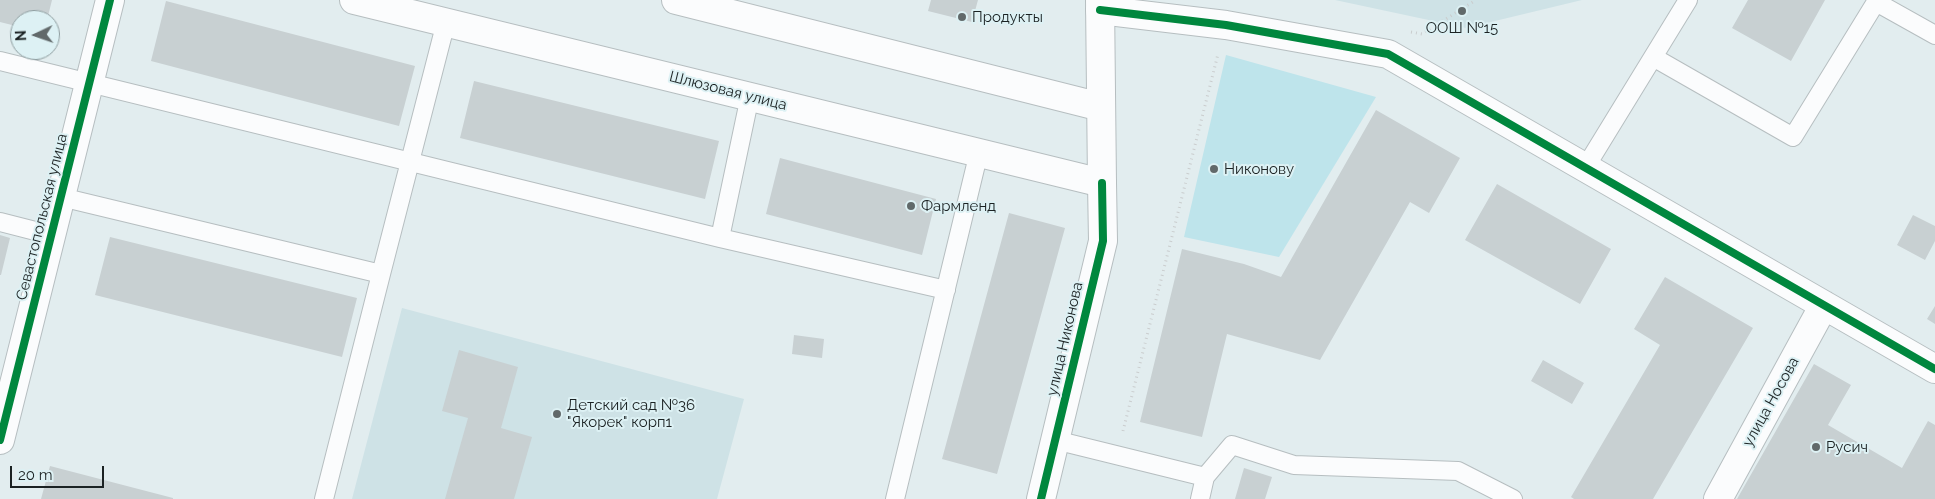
<!DOCTYPE html>
<meta charset="utf-8">
<style>
body{margin:0}
#map{position:relative;width:1935px;height:499px;overflow:hidden;background:#e2edef;font-family:Raleway,sans-serif}
canvas{display:block}
.north{position:absolute;left:10px;top:10px;width:50px;height:50px;box-sizing:border-box;background:#ddf1f4;border:1px solid #8f9ea0;border-radius:50%;rotate:267deg;font-size:14px;font-weight:700;line-height:20px;text-align:center;color:#1b2223}
.north::after{content:'';display:block;margin:auto;width:18px;height:22px;background:#61696a;clip-path:polygon(50% 0,100% 100%,50% 72%,0 100%)}
.scale{position:absolute;left:10px;top:466px;width:94px;height:22px;box-sizing:border-box;border:2px solid #1b2223;border-top:0;padding-left:6px;font-size:15px;line-height:18px;white-space:nowrap;color:#1b2223;-webkit-text-stroke:4px #ddf1f4;paint-order:stroke}
</style>
<div id="map">
<canvas width="1935" height="499"></canvas>
<div class="north">N</div>
<div class="scale">20 m</div>
</div>
<script>
const c = document.querySelector('canvas').getContext('2d');
c.lineJoin = 'round';
function fillPath(path, color) { c.fillStyle = color; c.fill(path, 'evenodd'); }
const poly = rows => new Path2D(rows.map(r => 'M' + r).join(''));
function trace(path, color, width, dash) { c.strokeStyle = color; c.lineWidth = width; c.lineCap = dash ? 'butt' : 'round'; c.setLineDash(dash || []); c.stroke(path); }
function write(font, color, halo, rows, align = 'center') {
  c.font = font + ' Raleway,sans-serif'; c.lineWidth = 4; c.setLineDash([]); c.textBaseline = 'middle'; c.strokeStyle = halo; c.fillStyle = color; for (const [text, x, y, turn = 0] of rows) {
    c.save(); c.translate(x, y); c.rotate((+turn || 0) * Math.PI / 180); c.textAlign = isNaN(turn) ? turn : align; if (halo) c.strokeText(text, 0, 0); c.fillText(text, 0, 0); c.restore();
  }
}
fillPath(poly([
 [1335,0,1582,0,1466,28],
 [402,308,744,399,717,499,352,499]
]), '#cee2e6');
fillPath(poly([
 [1226,55,1376,97,1279,257,1184,237]
]), '#bee4eb');
fillPath(poly([
 [0,0,52,0,47,20,20,20,20,27,0,22],
 [931,0,978,0,972,22,928,11],
 [1748,0,1825,0,1791,61,1732,28],
 [166,1,415,66,399,126,151,61],
 [474,81,719,141,705,199,460,138],
 [1376,110,1460,158,1429,213,1410,202,1320,360,1227,334,1202,437,1140,422,1182,249,1244,264,1281,277],
 [780,158,936,199,922,255,766,214],
 [1497,184,1611,249,1580,304,1465,240],
 [1009,213,1065,228,997,474,942,459],
 [1913,215,1935,226,1935,241,1925,260,1897,245],
 [0,235,10,238,1,275,0,275],
 [110,237,357,298,342,357,95,295],
 [1665,277,1753,328,1653,499,1574,499,1571,497,1660,345,1634,329],
 [1935,306,1935,324,1927,319],
 [794,335,824,339,822,358,792,354],
 [459,350,518,367,501,428,532,437,514,499,445,499,468,418,442,411],
 [1543,360,1584,383,1572,404,1531,381],
 [1814,364,1851,385,1828,425,1902,468,1928,421,1935,425,1935,499,1737,499],
 [50,466,173,498,173,499,41,499],
 [1244,468,1272,477,1265,499,1235,499]
]), '#c8d0d2');
const service = poly([
 [1653,57,1793,137,1876,2,1935,35],
 [0,61,720,238,946,290],
 [1585,168,1688,0],
 [61,197,381,274,324,499],
 [0,222,51,235],
 [720,238,750,96],
 [381,274,446,22],
 [1055,440,1205,477,1200,499],
 [1205,477,1232,445,1294,465,1458,471,1513,499],
 [895,499,979,152]
]);
const minor = poly([
 [1100,10,1226,25,1388,54,1935,369],
 [0,440,110,0],
 [1718,499,1824,305]
]);
const tertiary = poly([
 [1041,499,1103,241,1102,183]
]);
const secondary = poly([
 [354,0,1102,183,1100,0],
 [676,0,1101,107]
]);
trace(service, '#b6bec0', 20);
trace(minor, '#b6bec0', 30);
trace(tertiary, '#b6bec0', 30);
trace(secondary, '#b6bec0', 30);
trace(poly([
 [1411,32,1422,34,1476,0],
 [1123,431,1218,54]
]), '#cacdce', 3, [1, 4]);
trace(service, '#fbfcfd', 18);
trace(minor, '#fbfcfd', 28);
trace(tertiary, '#fbfcfd', 28);
trace(secondary, '#fbfcfd', 28);
trace(poly([
 [1100,10,1226,25,1388,54,1935,369],
 [0,440,110,0],
 [1041,499,1103,241,1102,183]
]), '#00873e', 8);
for (const [x, y, r, color] of [
 [1462,11,5,"#61696a"],
 [962,17,5,"#61696a"],
 [1214,169,5,"#61696a"],
 [911,206,5,"#61696a"],
 [557,414,5,"#61696a"],
 [1816,447,5,"#61696a"]
]) { const dot = new Path2D(); dot.arc(x, y, r, 0, 2 * Math.PI); c.fillStyle = color; c.fill(dot); trace(dot, '#ddf1f4', 2); }
write('15px', '#1b2223', '#ddf1f4', [
 ["Продукты",972,17],
 ["ООШ №15",1462,28,"center"],
 ["Никонову",1224,169],
 ["Фармленд",921,206],
 ["Детский сад №36",567,405],
 ["\"Якорек\" корп1",567,422],
 ["Русич",1826,447]
], 'left');
write('15px', '#1b2223', '#ddf1f4', [
 ["Шлюзовая улица",728,91,14],
 ["Севастопольская улица",42,217,-76],
 ["улица Никонова",1065,339,-77],
 ["улица Носова",1771,402,-61]
]);
</script>
